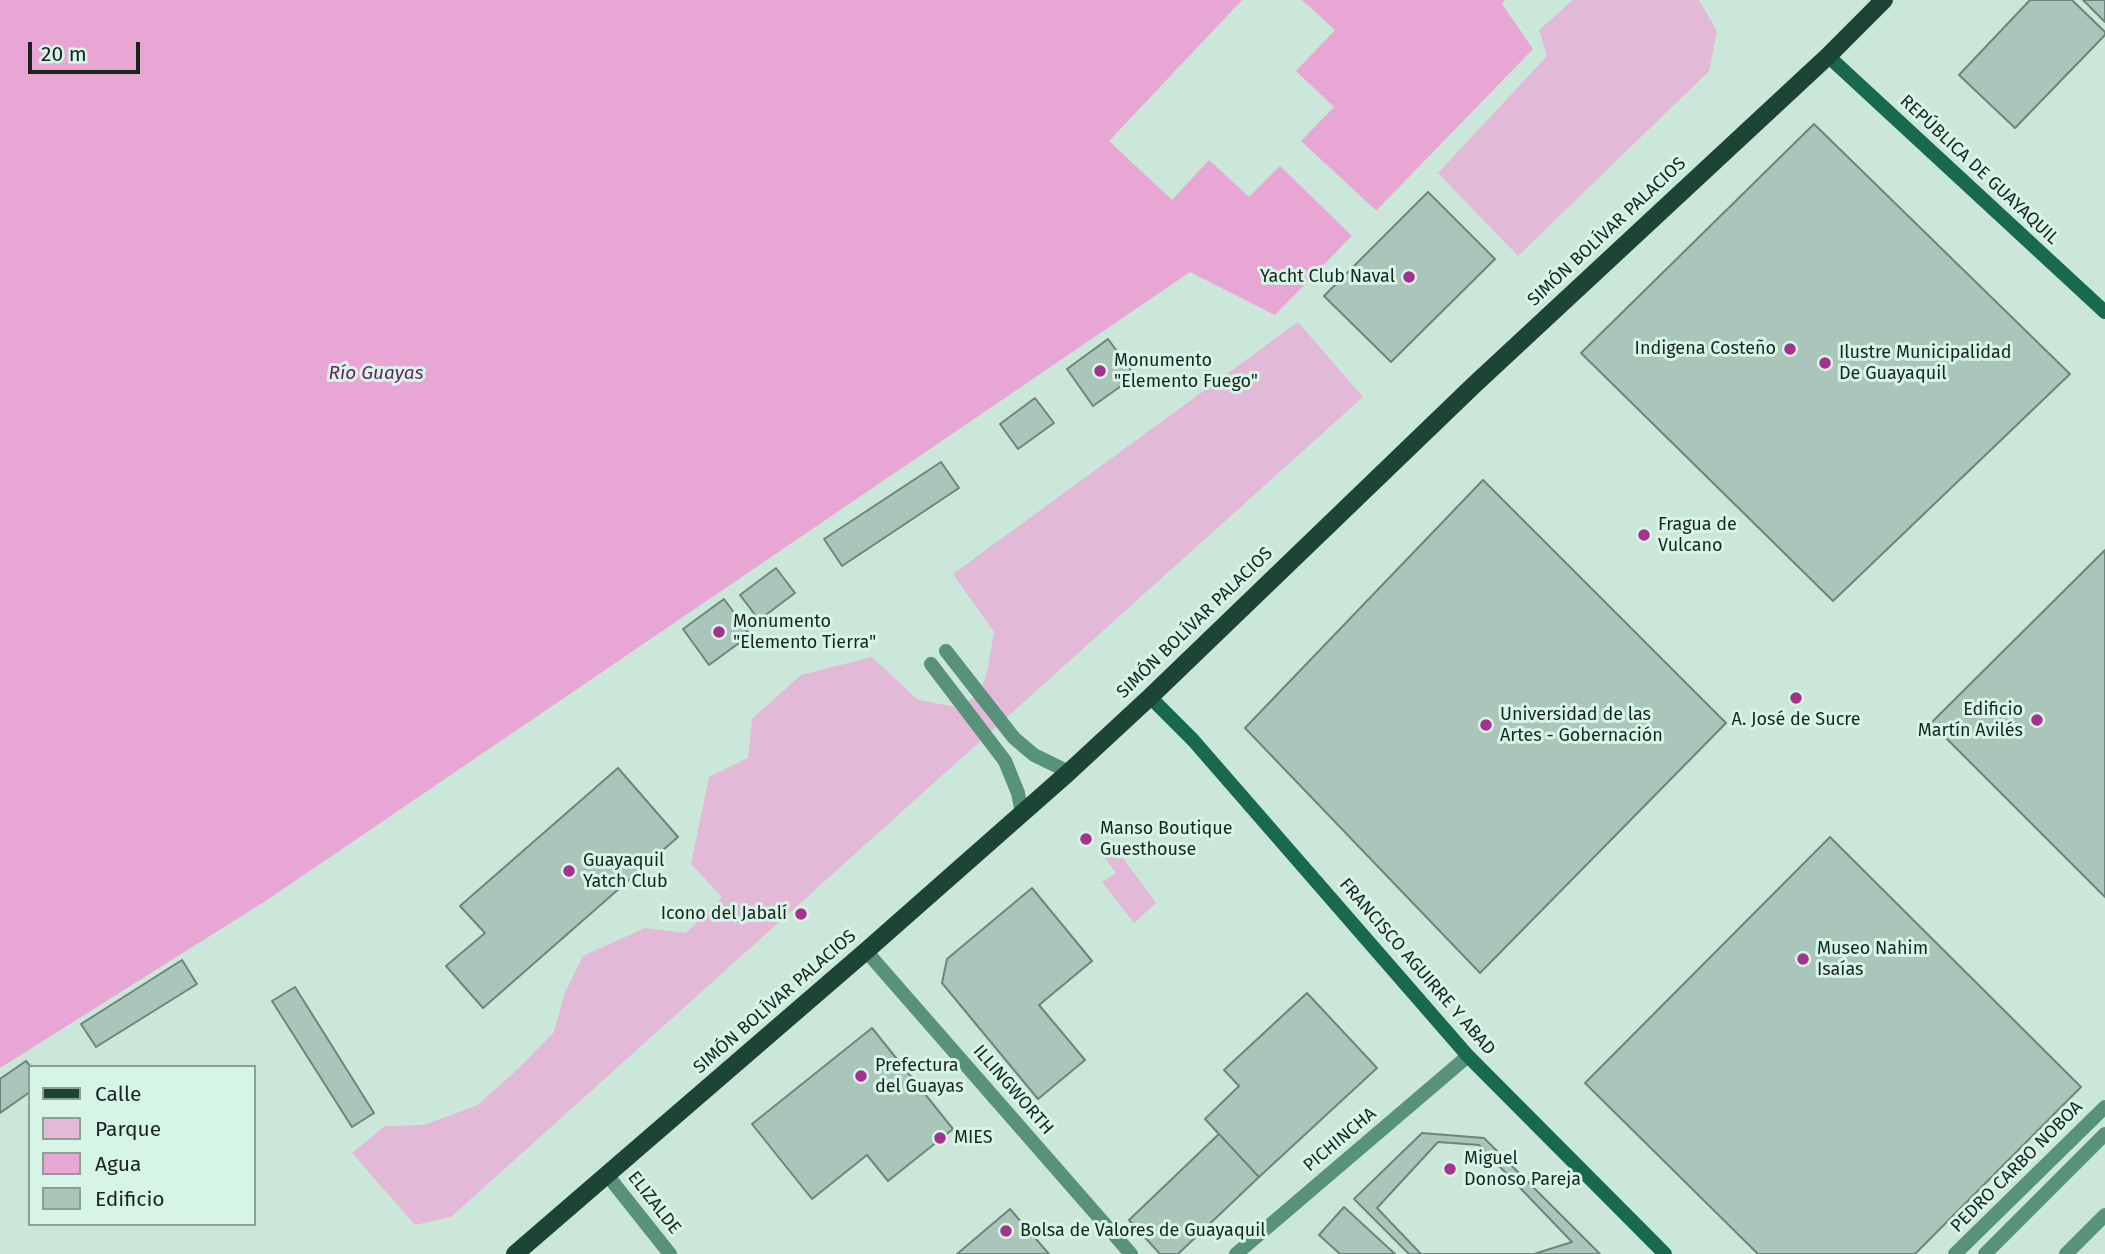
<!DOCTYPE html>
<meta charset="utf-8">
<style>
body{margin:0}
#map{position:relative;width:2105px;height:1254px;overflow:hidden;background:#cae7da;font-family:"Fira Sans",sans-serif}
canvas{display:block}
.legend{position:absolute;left:28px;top:1065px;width:228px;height:161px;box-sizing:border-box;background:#d7f5e7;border:2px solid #8ba197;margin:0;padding:9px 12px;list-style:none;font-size:21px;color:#19241f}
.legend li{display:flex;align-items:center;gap:14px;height:35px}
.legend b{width:35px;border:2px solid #8ba197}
.scale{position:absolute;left:28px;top:42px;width:112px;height:32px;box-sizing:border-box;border:4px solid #19241f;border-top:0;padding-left:9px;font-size:21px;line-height:24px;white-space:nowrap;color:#19241f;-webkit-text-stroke:5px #d7f5e7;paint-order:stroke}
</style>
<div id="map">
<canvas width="2105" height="1254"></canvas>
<ul class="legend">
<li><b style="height:9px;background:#1c4536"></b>Calle</li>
<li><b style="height:19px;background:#e2b9d6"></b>Parque</li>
<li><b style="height:19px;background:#e8a6d5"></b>Agua</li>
<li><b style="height:19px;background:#aac6ba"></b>Edificio</li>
</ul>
<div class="scale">20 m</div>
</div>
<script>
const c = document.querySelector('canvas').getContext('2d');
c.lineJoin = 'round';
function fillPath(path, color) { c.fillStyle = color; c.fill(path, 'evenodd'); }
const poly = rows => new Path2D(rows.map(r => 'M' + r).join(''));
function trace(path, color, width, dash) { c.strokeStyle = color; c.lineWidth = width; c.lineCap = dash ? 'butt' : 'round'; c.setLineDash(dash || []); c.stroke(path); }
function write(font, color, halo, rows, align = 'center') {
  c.font = font + ' "Fira Sans",sans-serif'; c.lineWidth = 6; c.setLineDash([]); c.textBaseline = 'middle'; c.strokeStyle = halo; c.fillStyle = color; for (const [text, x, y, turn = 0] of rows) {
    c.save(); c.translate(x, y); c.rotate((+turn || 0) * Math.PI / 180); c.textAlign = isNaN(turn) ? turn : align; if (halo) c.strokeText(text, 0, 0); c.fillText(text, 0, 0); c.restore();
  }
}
fillPath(poly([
 [1573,0,1699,0,1717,31,1709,71,1518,256,1438,173,1547,56,1539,30],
 [1298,322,1363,397,451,1217,415,1225,352,1153,385,1126,424,1125,478,1105,520,1067,554,1032,564,995,583,956,645,928,686,933,722,897,691,864,709,777,748,758,752,719,801,675,872,657,918,700,957,707,978,696,987,673,994,632,953,574],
 [1108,838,1156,903,1134,923,1102,882,1116,873,1098,848]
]), '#e2b9d6');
fillPath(poly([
 [0,0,1505,0,1502,4,1533,49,1275,315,1190,272,267,900,0,1068]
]), '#e8a6d5');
fillPath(poly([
 [1242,0,1302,0,1335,30,1296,71,1334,107,1301,141,1380,214,1355,239,1280,166,1249,197,1209,160,1172,200,1109,141]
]), '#cae7da');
const building = poly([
 [2030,0,2072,0,2105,32,2105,35,2015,128,1959,75,2030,0],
 [2083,0,2105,0,2105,22,2083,0],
 [1814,124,2070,374,1833,601,1581,353,1814,124],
 [1428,192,1495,259,1391,362,1324,296,1428,192],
 [1108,339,1135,376,1093,406,1067,369,1108,339],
 [1035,398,1054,423,1018,449,1000,424,1035,398],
 [941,462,959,488,842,566,824,539,941,462],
 [1483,480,1726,723,1480,973,1245,728,1483,480],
 [2105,550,2105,897,1931,723,2105,550],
 [776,568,795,593,759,620,740,595,776,568],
 [724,599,750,635,709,665,683,629,724,599],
 [618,768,678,837,483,1008,446,966,485,933,460,906,618,768],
 [1830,837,2081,1087,1915,1254,1758,1254,1585,1083,1830,837],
 [1032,888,1092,961,1039,1005,1085,1060,1038,1099,942,983,947,959,1032,888],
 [182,960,197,984,96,1047,81,1024,182,960],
 [295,987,374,1113,352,1127,272,1001,295,987],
 [1307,993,1377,1068,1259,1177,1205,1119,1239,1086,1224,1070,1307,993],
 [872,1028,953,1129,888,1181,867,1155,812,1199,752,1124,872,1028],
 [26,1061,31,1067,30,1092,0,1113,0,1079,26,1061],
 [1422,1133,1484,1138,1600,1254,1409,1254,1354,1199,1422,1133],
 [1219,1134,1259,1177,1178,1254,1160,1254,1129,1220,1219,1134],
 [1438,1142,1479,1145,1572,1242,1534,1254,1421,1254,1377,1208,1438,1142],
 [1344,1207,1395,1254,1340,1254,1319,1235,1344,1207],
 [1010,1209,1049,1254,957,1254,1010,1209]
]);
fillPath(building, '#aac6ba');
trace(building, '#6b867a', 2);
trace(poly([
 [946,651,1014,738,1034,755,1069,772],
 [931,664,1005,761,1018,793,1022,813],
 [1985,1254,2105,1134]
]), '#58927b', 14);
trace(poly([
 [866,951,1131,1254],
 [608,1176,670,1254],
 [1236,1254,1468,1056],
 [1955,1254,2105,1107],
 [2066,1254,2105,1215]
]), '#58927b', 14);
trace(poly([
 [1828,56,2105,312],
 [1150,697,1193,740,1468,1056,1665,1254]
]), '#19694f', 14);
trace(poly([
 [515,1254,866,951,1069,772,1150,697,1474,385,1828,56,1884,0]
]), '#1c4536', 18);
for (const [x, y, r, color] of [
 [1409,277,7,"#a5338e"],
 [1790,349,7,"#a5338e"],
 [1825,363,7,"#a5338e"],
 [1100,371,7,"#a5338e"],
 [1644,535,7,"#a5338e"],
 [719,632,7,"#a5338e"],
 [1796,698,7,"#a5338e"],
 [2037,720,7,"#a5338e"],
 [1486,725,7,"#a5338e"],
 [1086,839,7,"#a5338e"],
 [569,871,7,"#a5338e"],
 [801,914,7,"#a5338e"],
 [1803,959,7,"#a5338e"],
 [861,1076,7,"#a5338e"],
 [940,1138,7,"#a5338e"],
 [1450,1169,7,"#a5338e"],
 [1006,1231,7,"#a5338e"]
]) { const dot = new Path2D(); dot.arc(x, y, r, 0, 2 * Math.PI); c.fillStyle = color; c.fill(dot); trace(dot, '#d7f5e7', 2.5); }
write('18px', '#19241f', '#d7f5e7', [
 ["REPÚBLICA DE GUAYAQUIL",1979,170,43],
 ["SIMÓN BOLÍVAR PALACIOS",1607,232,-43],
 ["SIMÓN BOLÍVAR PALACIOS",1195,623,-44],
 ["FRANCISCO AGUIRRE Y ABAD",1417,967,49],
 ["SIMÓN BOLÍVAR PALACIOS",775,1002,-41],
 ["ILLINGWORTH",1013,1090,49],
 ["PICHINCHA",1340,1140,-40],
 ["PEDRO CARBO NOBOA",2017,1167,-45],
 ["ELIZALDE",654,1203,52]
]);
write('18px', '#19241f', '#d7f5e7', [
 ["Yacht Club Naval",1395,277,"right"],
 ["Indigena Costeño",1776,349,"right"],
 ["Ilustre Municipalidad",1839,353],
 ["De Guayaquil",1839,374],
 ["Monumento",1114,361],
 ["\"Elemento Fuego\"",1114,382],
 ["Fragua de",1658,525],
 ["Vulcano",1658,546],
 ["Monumento",733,622],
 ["\"Elemento Tierra\"",733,643],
 ["Edificio",2023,710,"right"],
 ["Martín Avilés",2023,731,"right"],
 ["Universidad de las",1500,715],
 ["Artes - Gobernación",1500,736],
 ["A. José de Sucre",1796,720,"center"],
 ["Manso Boutique",1100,829],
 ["Guesthouse",1100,850],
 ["Guayaquil",583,861],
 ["Yatch Club",583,882],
 ["Icono del Jabalí",787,914,"right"],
 ["Museo Nahim",1817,949],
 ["Isaías",1817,970],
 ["Prefectura",875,1066],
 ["del Guayas",875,1087],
 ["MIES",954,1138],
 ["Miguel",1464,1159],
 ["Donoso Pareja",1464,1180],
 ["Bolsa de Valores de Guayaquil",1020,1231]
], 'left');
write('italic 19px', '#6d225e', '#d7f5e7', [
 ["Río Guayas",376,374]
]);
</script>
